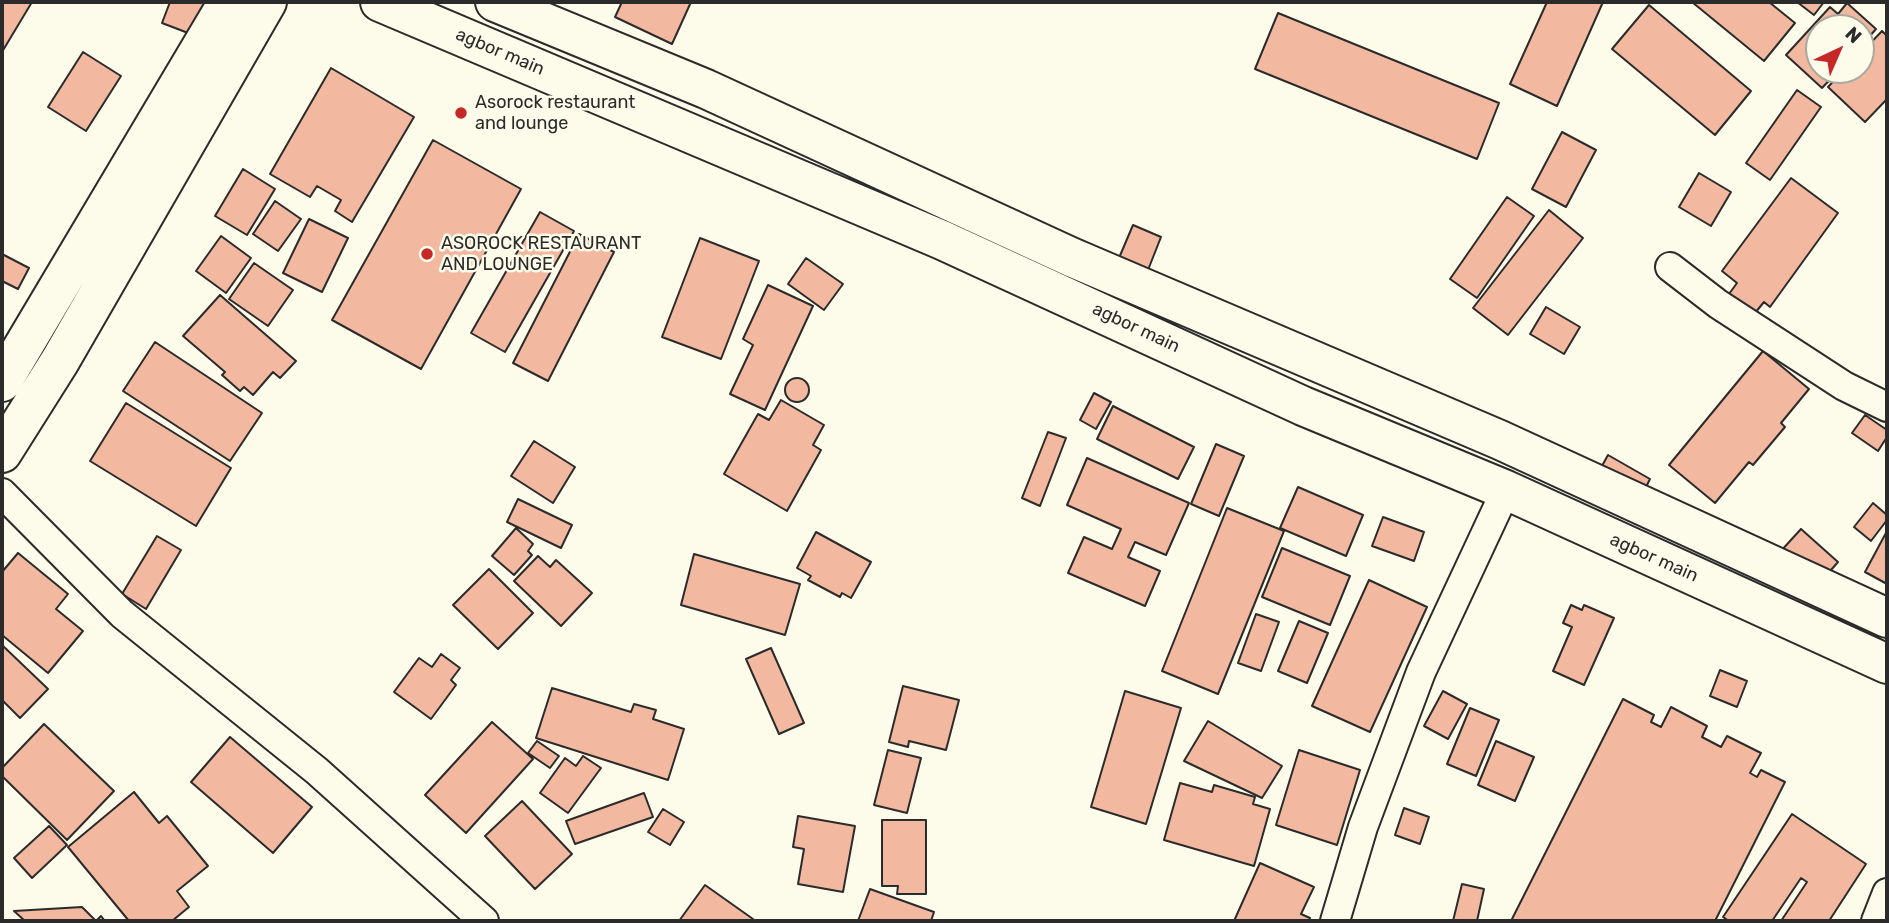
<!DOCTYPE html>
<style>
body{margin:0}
#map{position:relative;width:1889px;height:923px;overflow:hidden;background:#fdfbea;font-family:Rubik,sans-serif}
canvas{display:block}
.frame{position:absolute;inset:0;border:4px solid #2b2b2b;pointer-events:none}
.north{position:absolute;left:1805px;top:14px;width:70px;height:70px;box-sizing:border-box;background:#fdfbea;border:2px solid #a9a89e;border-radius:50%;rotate:44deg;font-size:19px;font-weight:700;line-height:28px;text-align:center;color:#2b2b2b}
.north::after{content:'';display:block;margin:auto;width:24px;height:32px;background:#c62828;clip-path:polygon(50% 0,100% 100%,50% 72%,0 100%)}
</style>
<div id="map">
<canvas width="1889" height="923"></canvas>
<div class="frame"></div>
<div class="north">N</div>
</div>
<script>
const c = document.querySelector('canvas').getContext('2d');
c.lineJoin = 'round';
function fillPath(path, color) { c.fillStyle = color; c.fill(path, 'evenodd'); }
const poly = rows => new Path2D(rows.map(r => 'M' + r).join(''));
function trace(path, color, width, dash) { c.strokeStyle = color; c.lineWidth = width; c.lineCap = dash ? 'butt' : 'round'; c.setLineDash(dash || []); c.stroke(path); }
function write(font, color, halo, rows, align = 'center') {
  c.font = font + ' Rubik,sans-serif'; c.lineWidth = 5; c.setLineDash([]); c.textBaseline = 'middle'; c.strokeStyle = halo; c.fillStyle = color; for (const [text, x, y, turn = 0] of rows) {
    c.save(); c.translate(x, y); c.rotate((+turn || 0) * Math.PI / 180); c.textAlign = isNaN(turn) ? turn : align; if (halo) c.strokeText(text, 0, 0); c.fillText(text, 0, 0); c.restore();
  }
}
const building = poly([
 [2,2,32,2,2,52,2,2],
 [170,2,208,2,196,36,162,23,170,2],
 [622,2,691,2,672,44,615,17,622,2],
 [1547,2,1603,2,1557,106,1510,84,1547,2],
 [1692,2,1769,2,1795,23,1764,61,1692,2],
 [1797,2,1824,2,1814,15,1797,2],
 [1847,3,1876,29,1861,46,1861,28,1819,28,1819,70,1839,70,1822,88,1786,55,1830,7,1838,14,1847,3],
 [1649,5,1751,91,1715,135,1612,49,1649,5],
 [1278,13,1499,103,1477,159,1255,69,1278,13],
 [1882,31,1887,36,1887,99,1865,122,1828,87,1844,70,1861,70,1861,53,1882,31],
 [83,52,121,76,86,131,48,107,83,52],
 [331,68,414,117,352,222,335,211,341,200,317,186,310,197,270,174,331,68],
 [1797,90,1821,107,1770,180,1746,163,1797,90],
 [1562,132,1596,150,1566,207,1532,189,1562,132],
 [433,140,521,189,421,369,332,320,433,140],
 [243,169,275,189,247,235,215,216,243,169],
 [1699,173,1731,192,1711,226,1679,207,1699,173],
 [1791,178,1838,213,1770,307,1764,302,1755,313,1729,294,1737,283,1722,271,1791,178],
 [1507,197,1534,216,1477,298,1450,279,1507,197],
 [275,201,301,219,278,251,253,234,275,201],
 [1549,210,1583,238,1508,335,1473,308,1549,210],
 [540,212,574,231,505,352,471,333,540,212],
 [309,219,348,238,322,292,283,273,309,219],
 [1133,225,1161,237,1148,270,1119,258,1133,225],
 [579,234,614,252,548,381,513,363,579,234],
 [221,236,251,258,226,293,196,271,221,236],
 [700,238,759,261,721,359,662,337,700,238],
 [2,254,29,268,18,289,2,281,2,254],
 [806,258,843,284,824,310,788,284,806,258],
 [254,263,293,290,268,326,229,299,254,263],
 [768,285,813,306,765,410,730,394,753,345,743,339,768,285],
 [220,295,296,361,280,378,273,372,253,395,244,387,240,391,222,375,225,372,183,336,220,295],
 [1546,307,1580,327,1564,354,1530,334,1546,307],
 [155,342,262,413,230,461,123,391,155,342],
 [1763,351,1809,389,1781,423,1785,427,1753,465,1749,462,1715,503,1669,465,1763,351],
 '785 390a12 12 0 1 1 24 0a12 12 0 1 1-24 0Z',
 [1094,393,1111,402,1096,429,1080,420,1094,393],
 [781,400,824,425,813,445,821,450,787,511,724,474,758,414,769,420,781,400],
 [126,403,231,468,196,526,90,461,126,403],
 [1113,406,1194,447,1178,479,1097,439,1113,406],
 [1865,415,1887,430,1887,437,1878,451,1852,433,1865,415],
 [1048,432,1066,438,1040,506,1022,498,1048,432],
 [534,441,575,467,553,503,511,476,534,441],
 [1216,444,1244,456,1219,516,1191,504,1216,444],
 [1608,455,1650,479,1640,499,1597,475,1608,455],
 [1087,458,1189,503,1166,555,1135,542,1128,557,1160,571,1145,606,1068,573,1084,537,1112,549,1121,529,1067,505,1087,458],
 [1298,487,1363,515,1346,556,1280,528,1298,487],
 [518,499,572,525,561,548,507,522,518,499],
 [1873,503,1887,515,1887,520,1871,541,1854,527,1873,503],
 [1227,508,1284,531,1218,694,1162,671,1227,508],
 [1383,517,1424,532,1414,561,1372,546,1383,517],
 [516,528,533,544,528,551,532,555,514,575,492,556,516,528],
 [1801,529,1838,562,1818,585,1780,552,1801,529],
 [1887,531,1887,584,1865,572,1887,531],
 [816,532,871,562,851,598,842,593,840,597,808,580,811,576,797,568,816,532],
 [157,536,181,550,146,609,122,594,157,536],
 [1282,548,1350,576,1330,625,1262,597,1282,548],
 [18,553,68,594,56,609,83,631,48,673,2,635,2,572,18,553],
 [694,554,800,584,785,635,681,605,694,554],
 [538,556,550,567,556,560,592,593,561,626,514,581,538,556],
 [489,569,533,613,498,649,453,605,489,569],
 [1369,580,1427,607,1370,732,1312,706,1369,580],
 [1571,605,1582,610,1584,605,1614,618,1584,685,1553,671,1572,627,1563,623,1571,605],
 [1256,614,1279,622,1261,671,1238,663,1256,614],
 [1299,621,1328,633,1307,683,1278,671,1299,621],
 [2,645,48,689,20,718,2,700,2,645],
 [771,648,804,723,779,734,746,659,771,648],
 [441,654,460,668,451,680,456,685,431,719,394,692,419,658,432,667,441,654],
 [1720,670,1747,681,1737,707,1710,696,1720,670],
 [903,686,959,700,946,750,909,741,908,747,889,742,903,686],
 [552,688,631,712,634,704,656,710,653,719,684,729,668,780,536,738,552,688],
 [1125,691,1181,708,1146,824,1091,807,1125,691],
 [1443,691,1467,704,1448,739,1424,726,1443,691],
 [1623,699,1654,715,1651,722,1661,727,1671,707,1707,726,1702,737,1721,747,1727,736,1761,753,1750,773,1757,777,1761,770,1785,782,1715,921,1511,921,1623,699],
 [1470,708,1499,720,1476,776,1447,764,1470,708],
 [1208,721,1282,766,1262,798,1184,761,1208,721],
 [492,722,533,759,466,833,425,795,492,722],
 [44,724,114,791,67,840,2,776,2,768,44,724],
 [230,737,312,807,273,853,191,782,230,737],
 [537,741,559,756,550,768,528,753,537,741],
 [1496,741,1534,757,1515,801,1478,785,1496,741],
 [888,750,921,758,907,813,874,805,888,750],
 [1299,750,1360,770,1337,845,1276,825,1299,750],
 [583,756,601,768,568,813,540,793,565,758,576,766,583,756],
 [1180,783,1212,792,1214,785,1255,797,1253,804,1270,809,1254,866,1164,840,1180,783],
 [134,792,159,823,167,816,208,866,177,891,189,907,172,921,129,921,68,847,134,792],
 [644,793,653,817,575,844,566,821,644,793],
 [522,801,572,854,535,889,485,836,522,801],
 [1404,808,1429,817,1420,844,1395,835,1404,808],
 [663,809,684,822,670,845,648,832,663,809],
 [1792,814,1866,864,1829,921,1781,921,1807,882,1801,878,1772,921,1729,921,1723,917,1792,814],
 [798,816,855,826,843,892,798,884,804,849,793,847,798,816],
 [882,820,926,820,926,894,897,894,898,886,882,886,882,820],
 [49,826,67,845,32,878,14,858,49,826],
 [1260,863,1314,887,1301,914,1310,918,1309,921,1234,921,1260,863],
 [1462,884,1484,889,1477,921,1453,921,1462,884],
 [705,885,753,919,752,921,679,921,705,885],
 [870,889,934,912,931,921,858,921,870,889],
 [82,907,96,921,101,916,105,921,25,921,14,911,82,907]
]);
fillPath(building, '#f2b8a0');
trace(building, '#2b2b2b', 2);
const street = poly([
 [1670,267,1718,304,1844,386,1887,407],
 [2,493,122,614,317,771,484,921],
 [1335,921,1363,827,1421,672,1506,490],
 [1876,921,1887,893]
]);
const secondary = poly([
 [380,2,942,240,1303,406,1506,490,1887,664],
 [495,2,706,89,1071,257,1500,440,1887,618],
 [2,382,228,2],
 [2,453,60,361,267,2]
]);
trace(street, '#2b2b2b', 32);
trace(secondary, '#2b2b2b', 42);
trace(street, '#fdfbea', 28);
trace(secondary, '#fdfbea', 38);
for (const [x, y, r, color] of [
 [461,113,7,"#c62828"],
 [427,254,7,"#c62828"]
]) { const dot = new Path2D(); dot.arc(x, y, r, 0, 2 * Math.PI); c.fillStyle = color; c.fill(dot); trace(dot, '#fdfbea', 2.5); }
write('18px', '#2b2b2b', '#fdfbea', [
 ["agbor main",500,52,23],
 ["agbor main",1136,328,25],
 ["agbor main",1654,558,24]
]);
write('18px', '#2b2b2b', '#fdfbea', [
 ["Asorock restaurant",475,103],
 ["and lounge",475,124],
 ["ASOROCK RESTAURANT",441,244],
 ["AND LOUNGE",441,265]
], 'left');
</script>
